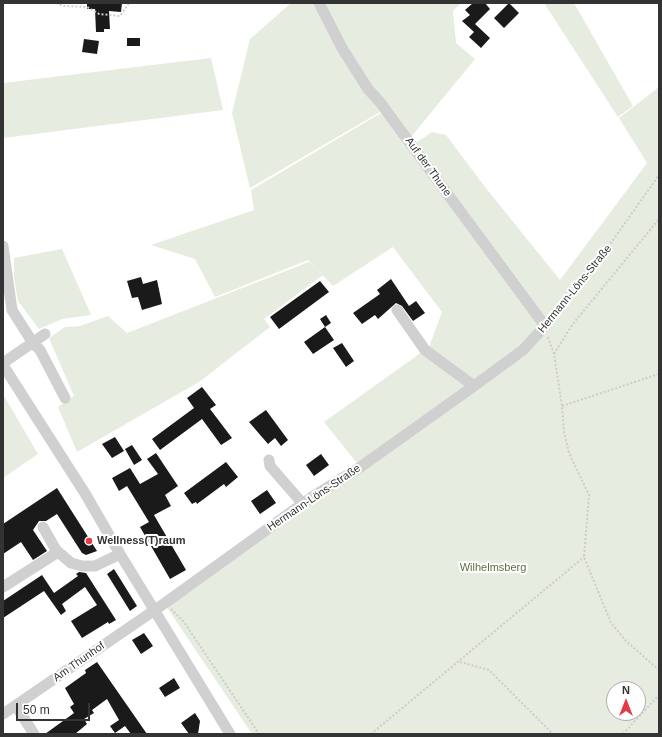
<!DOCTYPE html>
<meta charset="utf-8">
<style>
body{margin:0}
#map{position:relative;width:662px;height:737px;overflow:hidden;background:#fff;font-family:Helvetica,sans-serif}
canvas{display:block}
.frame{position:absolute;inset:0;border:4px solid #333;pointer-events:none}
.north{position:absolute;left:606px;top:681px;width:40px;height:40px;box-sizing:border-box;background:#fff;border:1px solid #adadad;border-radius:50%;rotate:0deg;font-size:11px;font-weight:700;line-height:16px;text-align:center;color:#333}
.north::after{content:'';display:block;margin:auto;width:14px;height:18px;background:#e63946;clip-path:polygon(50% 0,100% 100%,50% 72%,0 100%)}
.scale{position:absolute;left:16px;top:703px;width:74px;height:18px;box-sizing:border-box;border:2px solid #333;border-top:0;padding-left:5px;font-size:12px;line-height:14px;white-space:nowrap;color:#333;-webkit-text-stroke:3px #fff;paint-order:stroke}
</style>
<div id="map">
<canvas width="662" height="737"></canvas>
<div class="frame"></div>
<div class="north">N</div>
<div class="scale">50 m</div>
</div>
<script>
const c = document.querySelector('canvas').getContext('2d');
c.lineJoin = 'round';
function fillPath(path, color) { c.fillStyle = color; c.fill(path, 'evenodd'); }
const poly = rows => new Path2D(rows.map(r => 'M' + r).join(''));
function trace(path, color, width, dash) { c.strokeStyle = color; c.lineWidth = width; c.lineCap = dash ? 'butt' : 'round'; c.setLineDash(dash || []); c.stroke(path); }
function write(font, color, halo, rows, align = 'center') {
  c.font = font + ' Helvetica,sans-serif'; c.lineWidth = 4; c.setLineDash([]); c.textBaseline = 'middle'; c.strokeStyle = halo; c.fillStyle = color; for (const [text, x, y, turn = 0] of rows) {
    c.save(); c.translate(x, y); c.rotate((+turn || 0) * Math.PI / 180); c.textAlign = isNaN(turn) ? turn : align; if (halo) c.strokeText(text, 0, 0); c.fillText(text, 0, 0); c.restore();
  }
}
fillPath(poly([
 [291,3,313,3,337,45,380,112,250,188,232,113,250,39],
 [324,3,461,3,453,11,456,43,475,59,411,137,358,69],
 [544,3,574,3,633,106,618,117],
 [211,58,223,110,3,138,3,83],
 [659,87,659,734,252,734,166,606,361,468,324,422,429,347,442,312,393,247,333,286,308,260,215,297,195,259,151,245,254,210,251,190,381,113,408,148,432,132,446,135,485,187,560,280,647,163,619,118],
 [614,689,638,689,638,713,614,713],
 [62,249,91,315,62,319,39,329,18,301,14,278,14,258],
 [309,262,323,275,264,319,270,327,199,382,77,452,58,407,74,396,49,338,65,327,80,326,108,316,127,333],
 [3,394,38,454,3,478]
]), '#e6ecdf');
fillPath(poly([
 [87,3,122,3,121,12,109,11,110,29,104,29,104,32,96,32,95,9,87,9],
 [473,3,485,3,490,9,475,24,490,38,481,48,469,37,474,32,462,21,470,15,465,10],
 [509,3,519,13,504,28,494,18],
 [127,38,140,38,140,46,127,46],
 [84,39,99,41,97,54,82,52],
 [141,277,143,284,157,280,162,304,142,310,138,297,132,298,127,281],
 [391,279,409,306,416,301,425,313,413,321,402,306,396,303,378,319,375,315,362,324,353,313,380,294,377,290],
 [320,281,329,292,279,329,270,317],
 [326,315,331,323,325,327,320,319],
 [325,327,334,340,313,354,304,342],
 [342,343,354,361,346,367,333,348],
 [202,387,216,405,210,409,232,438,221,445,202,419,160,450,152,439,194,408,187,398],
 [266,410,288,440,281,446,275,438,268,444,249,422],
 [115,437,124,451,112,458,102,444],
 [132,445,142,460,134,465,125,449],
 [156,453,178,486,165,495,171,506,154,515,186,570,170,579,140,527,149,522,127,486,119,491,112,478,130,468,140,484,158,474,147,459],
 [321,454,329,465,314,476,306,465],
 [226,462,238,477,226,487,224,484,197,504,196,502,192,504,184,493],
 [57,488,97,551,86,555,82,553,57,514,46,521,39,521,33,530,47,551,33,560,21,542,3,554,3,524],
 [267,490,276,503,260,514,251,501],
 [114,569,137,606,130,611,107,574],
 [79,572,86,573,116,620,109,624,108,622,82,638,71,621,97,605,85,587,62,604,66,611,61,615,44,591,3,618,3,601,42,575,54,593,78,576,76,574],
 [144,633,153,646,141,654,132,640],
 [97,662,147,734,131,734,125,726,115,733,110,726,119,720,107,699,92,710,94,713,84,719,87,724,75,734,45,734,74,713,70,707,74,704,65,688,86,673,85,670],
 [174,678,180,688,165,697,159,688],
 [195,713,200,721,198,734,189,734,181,723]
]), '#1a1a1a');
trace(poly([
 [56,3,63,6,87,7,99,14,120,16,129,3],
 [551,319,601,257,659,175],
 [548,337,554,354,562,406,564,432,569,453,589,495,584,557,611,623,626,641,659,670],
 [554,354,572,325,659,219],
 [562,406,659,374],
 [171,609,184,622,259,734],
 [460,662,489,670,553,734],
 [371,734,584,557],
 [623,734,659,695]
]), '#cdcdcd', 2, [2, 2]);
trace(poly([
 [3,246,12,310,33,343,40,350,65,398],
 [397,310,425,350,474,386],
 [3,363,45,334],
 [3,365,86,495,120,554,230,734],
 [269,460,270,466,303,504],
 [43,527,56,550,71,563,82,566,95,566,120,554],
 [3,587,58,552],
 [16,706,34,734],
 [3,714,165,603,312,497,359,468,474,386,523,350,545,326,379,101,368,89,342,48,319,3]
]), '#d0d0d0', 11);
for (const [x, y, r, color] of [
 [89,541,4,"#e63946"]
]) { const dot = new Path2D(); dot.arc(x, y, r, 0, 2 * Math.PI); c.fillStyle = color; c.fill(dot); trace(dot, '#fff', 1.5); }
write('11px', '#333', '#fff', [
 ["Auf der Thune",428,167,54],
 ["Hermann-Löns-Straße",575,289,-51],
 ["Hermann-Löns-Straße",314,498,-34],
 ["Am Thunhof",79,662,-35]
]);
write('bold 11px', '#333', '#fff', [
 ["Wellness(T)raum",97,541]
], 'left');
write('11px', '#56703f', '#fff', [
 ["Wilhelmsberg",493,568]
]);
</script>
